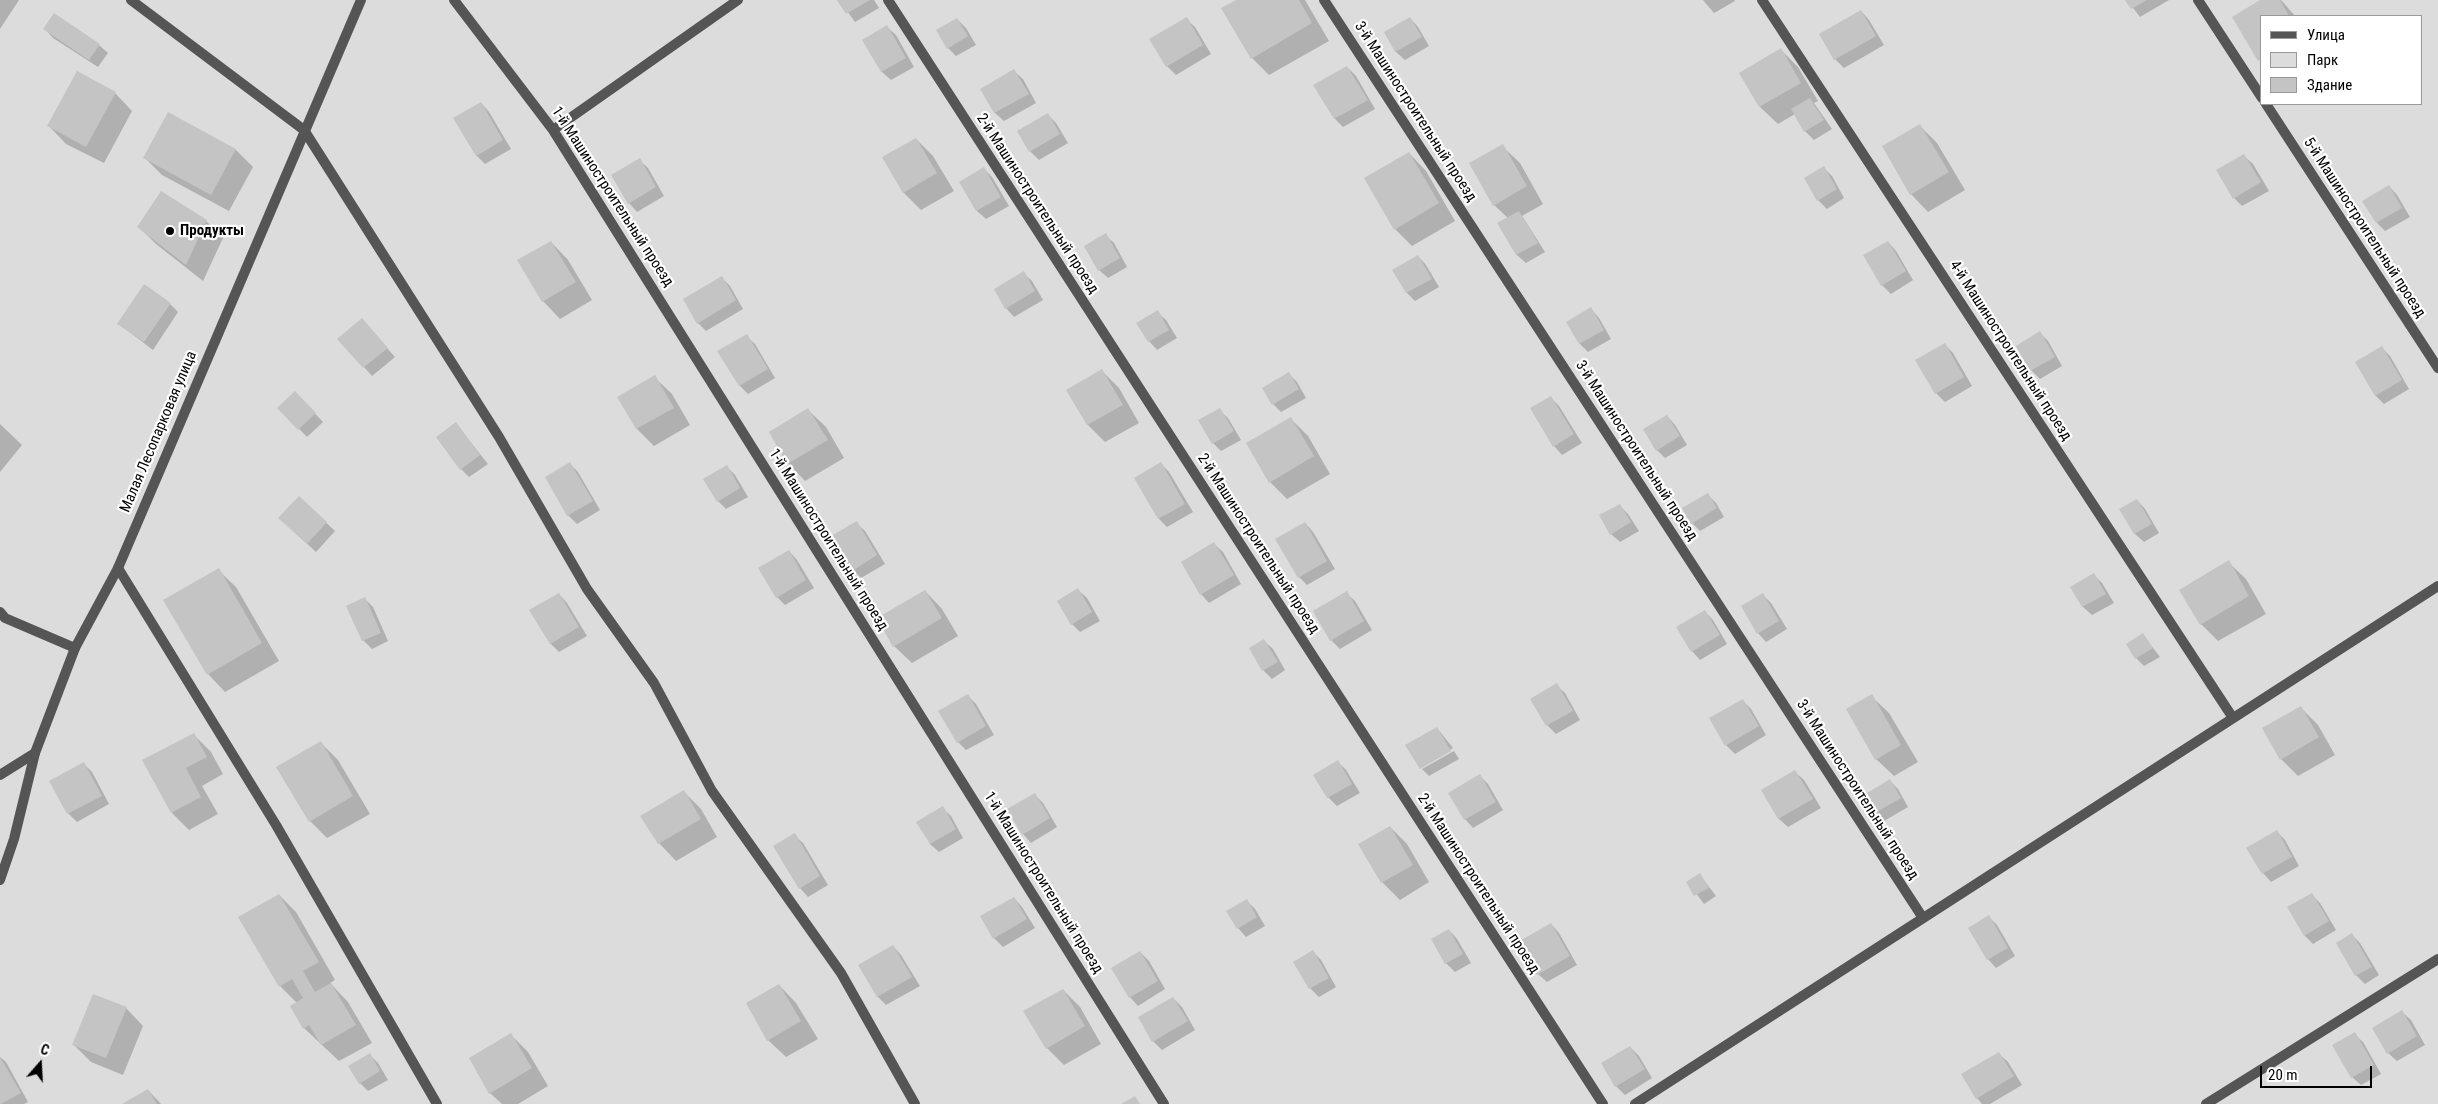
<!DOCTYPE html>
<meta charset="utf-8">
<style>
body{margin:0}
#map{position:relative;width:2438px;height:1104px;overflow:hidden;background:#fff;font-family:"Roboto Condensed",sans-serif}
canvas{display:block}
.legend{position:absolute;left:2260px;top:15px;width:162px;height:90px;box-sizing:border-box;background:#fff;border:1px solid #999;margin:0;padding:6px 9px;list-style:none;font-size:15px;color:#000}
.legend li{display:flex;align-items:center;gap:10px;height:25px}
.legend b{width:25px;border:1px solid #999}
.north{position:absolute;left:15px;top:1039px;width:50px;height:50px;-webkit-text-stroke:4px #fff;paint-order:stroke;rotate:19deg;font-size:14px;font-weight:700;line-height:20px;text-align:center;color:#000}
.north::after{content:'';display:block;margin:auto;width:18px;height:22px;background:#000;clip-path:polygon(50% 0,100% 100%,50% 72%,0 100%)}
.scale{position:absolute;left:2260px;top:1066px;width:112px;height:22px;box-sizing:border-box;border:2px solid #000;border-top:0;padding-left:6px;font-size:15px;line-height:18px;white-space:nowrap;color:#000;-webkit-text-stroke:4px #fff;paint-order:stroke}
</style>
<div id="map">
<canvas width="2438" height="1104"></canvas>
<ul class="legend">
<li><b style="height:6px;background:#555"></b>Улица</li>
<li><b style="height:14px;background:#dcdcdc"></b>Парк</li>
<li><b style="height:14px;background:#c4c4c4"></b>Здание</li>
</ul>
<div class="north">С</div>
<div class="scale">20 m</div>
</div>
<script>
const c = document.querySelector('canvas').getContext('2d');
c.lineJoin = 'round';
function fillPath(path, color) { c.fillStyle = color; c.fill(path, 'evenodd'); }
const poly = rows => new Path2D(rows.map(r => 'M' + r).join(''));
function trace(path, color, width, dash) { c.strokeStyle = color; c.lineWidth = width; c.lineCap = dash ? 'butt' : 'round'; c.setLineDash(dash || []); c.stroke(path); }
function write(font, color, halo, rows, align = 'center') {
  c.font = font + ' "Roboto Condensed",sans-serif'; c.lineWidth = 4.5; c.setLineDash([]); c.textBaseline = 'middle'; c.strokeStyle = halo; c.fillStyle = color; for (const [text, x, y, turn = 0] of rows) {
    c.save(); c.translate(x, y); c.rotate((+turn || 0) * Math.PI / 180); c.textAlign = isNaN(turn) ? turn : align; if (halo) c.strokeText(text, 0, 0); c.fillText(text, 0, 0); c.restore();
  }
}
fillPath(poly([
 [0,0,2438,0,2438,1104,0,1104],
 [2262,16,2422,16,2422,104,2262,104]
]), '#dcdcdc');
fillPath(poly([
 [0,0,19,0,0,29],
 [839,0,874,0,879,8,855,22],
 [1238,0,1305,0,1329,41,1269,75,1252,58],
 [1703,0,1734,0,1735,1,1714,13],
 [2127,0,2169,0,2140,17],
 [2263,0,2281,0,2295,16,2262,16,2262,63,2234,17],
 [1861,11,1869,20,1884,45,1844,68,1835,59,1821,35],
 [1410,18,1418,27,1429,46,1405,60,1396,52,1385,33],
 [957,19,966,28,976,45,956,56,948,48],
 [1186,19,1195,27,1211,54,1176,75,1167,66],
 [887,27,896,35,914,67,891,80,882,72,864,41],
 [45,29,99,45,108,53,98,67,53,38],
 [1781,50,1798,67,1818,101,1814,103,1832,129,1814,140,1805,131,1795,114,1778,124,1760,107,1741,74],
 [1347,67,1356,76,1375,109,1343,127,1335,119],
 [1014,71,1023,79,1036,103,1004,121,995,113,982,90],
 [115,93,132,111,104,163,66,144,49,126],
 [481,103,489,112,511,149,485,164,477,156,455,118],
 [168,114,236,150,253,167,229,211,162,175,145,158],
 [1048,115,1056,123,1068,143,1039,160,1030,151],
 [1920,126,1937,143,1965,190,1928,212,1911,194,1884,147],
 [916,139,933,156,954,191,921,210,904,193,883,158],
 [1502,146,1520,163,1543,204,1522,216,1545,252,1526,263,1517,255,1499,223,1508,218,1494,205],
 [1409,153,1426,171,1455,221,1412,246,1395,229],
 [2244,156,2253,164,2269,191,2242,206,2234,198],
 [639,160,648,168,664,196,637,212,629,203],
 [1824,168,1832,176,1844,198,1827,209,1818,200],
 [984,169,992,177,1009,206,986,219,977,211,961,182],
 [2389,186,2397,195,2410,217,2385,231,2377,223],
 [206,221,223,238,203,281,156,244,139,227],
 [1105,235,1114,243,1127,267,1108,278,1099,270],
 [551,242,568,260,592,300,560,319,543,301],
 [1888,242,1896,251,1913,280,1891,294,1882,285,1865,256],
 [1418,256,1426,265,1439,287,1415,301,1407,293,1393,271],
 [1023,273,1032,281,1043,300,1014,317,1006,308],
 [722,278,730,286,743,309,706,331,698,323],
 [170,304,178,312,153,350,119,324],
 [1591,309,1599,318,1611,339,1588,352,1580,344,1568,323],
 [1157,312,1166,320,1177,338,1157,350,1149,341],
 [362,320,395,357,372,376,339,339],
 [2040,333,2048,341,2062,366,2040,379,2031,370,2017,346],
 [746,336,755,344,775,378,748,394,740,386],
 [1945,345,1953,353,1972,386,1945,402,1936,393,1917,361],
 [2382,348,2390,356,2409,389,2384,404,2376,396,2357,363],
 [1102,371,1119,388,1139,423,1105,442,1088,425,1068,391],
 [1289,374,1297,382,1306,398,1281,412,1273,404],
 [654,377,672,394,690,425,654,446,637,429,619,397],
 [295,393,323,422,307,437,279,408],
 [1551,398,1559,406,1582,443,1562,455,1554,446],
 [808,410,826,427,844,458,805,481,788,463,770,432],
 [1219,410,1228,418,1241,440,1221,451,1213,443],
 [1667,416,1675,425,1687,445,1665,458,1657,450],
 [1291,419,1308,436,1330,474,1287,499,1270,482],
 [0,424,22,445,0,472],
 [456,424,488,464,469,477,461,469],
 [570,464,578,472,600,510,577,524,568,515],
 [1161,464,1169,472,1193,512,1167,527,1159,519],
 [727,467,735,475,748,497,726,509,718,501],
 [1708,495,1716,503,1724,517,1700,531,1692,523],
 [299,497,335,531,316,552,288,526],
 [2137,500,2145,509,2159,533,2144,542,2135,534,2121,509],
 [1619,505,1628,514,1639,531,1620,542,1611,534],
 [856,523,865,531,885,564,861,578,853,570],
 [1305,523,1313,532,1335,569,1307,585,1299,577],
 [1214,544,1223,552,1241,584,1209,603,1201,594],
 [789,551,797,560,814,588,785,605,777,597],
 [2228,562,2246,579,2266,614,2218,641,2201,624],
 [218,570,236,587,279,661,225,692,208,674],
 [2094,575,2102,583,2114,603,2092,615,2083,607,2072,587],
 [1078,590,1087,598,1100,621,1080,632,1072,624],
 [925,591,942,609,958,636,912,663,894,646],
 [1346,593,1355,601,1372,630,1340,649,1331,640,1314,611],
 [559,594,567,603,587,636,559,652,551,644,531,610],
 [1763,595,1771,603,1787,629,1766,642,1758,633],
 [365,599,373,607,388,641,372,649,363,640],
 [1705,612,1713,620,1727,644,1700,660,1692,651],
 [2143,635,2160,657,2144,666,2136,658],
 [1264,641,1273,649,1285,670,1272,679,1263,670],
 [1556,685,1565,693,1580,720,1556,734,1547,725,1532,699],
 [968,696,976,704,994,735,966,750,958,742],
 [1871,696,1889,713,1918,762,1894,776,1876,759],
 [1742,700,1751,709,1766,735,1735,754,1726,745],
 [2300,707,2318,725,2335,755,2298,776,2281,759],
 [1437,728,1453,748,1421,768,1407,746],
 [194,735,211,752,223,774,202,786,218,814,189,830,172,813],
 [321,743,338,760,370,814,327,838,310,821],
 [1454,751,1459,759,1429,776,1422,769],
 [1338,762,1346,770,1360,793,1337,806,1328,797,1315,775],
 [84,764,92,772,109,804,77,822,68,813,51,781],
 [1795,772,1804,780,1821,808,1788,827,1779,819,1763,791],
 [1480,776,1488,784,1503,810,1473,828,1465,819],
 [1890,781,1898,789,1908,807,1884,821,1876,812],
 [684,792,701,809,717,837,676,861,659,843],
 [1035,795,1043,803,1057,827,1031,843,1023,834],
 [942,808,951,816,963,838,939,852,930,844],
 [1390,827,1407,844,1429,882,1400,900,1382,882,1360,844],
 [2277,832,2285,840,2299,866,2271,882,2263,873],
 [794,835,803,843,828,885,808,897,800,888],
 [1700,875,1716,896,1704,904,1688,882],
 [2311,894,2320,903,2336,930,2313,944,2305,936,2288,908],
 [279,895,296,912,335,980,330,983,348,1002,372,1043,339,1061,304,1028,297,1003,280,986],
 [1014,898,1022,907,1035,928,1003,947,994,938,981,916],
 [1247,901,1255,909,1265,926,1246,937,1238,928],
 [1989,917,1997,925,2015,956,1996,968,1988,959],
 [1551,924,1559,933,1577,965,1547,982,1538,974],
 [1449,930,1457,939,1471,963,1455,972,1446,963,1433,940],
 [2352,935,2360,943,2379,975,2365,984,2356,975,2337,943],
 [893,946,901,955,920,986,886,1005,878,997,859,965],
 [1140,952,1149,961,1165,989,1138,1006,1130,997],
 [1313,952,1321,960,1336,987,1319,997,1310,988],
 [779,985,796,1003,818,1039,786,1057,768,1040],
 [1063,990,1080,1007,1101,1044,1064,1065,1047,1048],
 [1173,998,1182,1007,1195,1030,1162,1050,1153,1041],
 [126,1008,143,1026,123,1075,91,1062,73,1044],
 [2402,1012,2411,1020,2425,1045,2397,1061,2388,1053],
 [2354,1034,2363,1042,2381,1074,2361,1085,2352,1077],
 [511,1035,528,1052,548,1086,518,1104,502,1104,490,1093],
 [1630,1047,1639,1056,1652,1078,1625,1095,1616,1086,1603,1063],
 [1999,1054,2008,1062,2022,1085,1990,1104,1982,1104,1977,1098],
 [370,1055,378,1063,388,1080,368,1091,360,1083],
 [0,1057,6,1062,28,1102,24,1104,0,1104],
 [148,1090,161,1104,124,1104]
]), '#0003');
fillPath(poly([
 [837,0,870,0,846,14],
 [1236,0,1299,0,1312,23,1251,59,1221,8],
 [2125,0,2147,0,2131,9],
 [2260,0,2280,0,2289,16,2262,16,2262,59,2258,61,2232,17],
 [1861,10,1876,36,1834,60,1819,34],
 [54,13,100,44,89,60,43,29],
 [1187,17,1203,45,1166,67,1149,39],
 [1410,17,1422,37,1395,52,1384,32],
 [957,18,968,36,947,49,936,30],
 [887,25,906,58,881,72,862,40],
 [1781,48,1801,83,1759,107,1739,73],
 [1347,66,1368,100,1334,119,1313,85],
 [1014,69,1029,94,994,113,980,89],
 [77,71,116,92,86,147,47,126],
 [1810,98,1824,120,1804,132,1791,109],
 [481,102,503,140,476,156,453,118],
 [168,112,236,149,211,195,143,158],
 [1048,113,1060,134,1029,152,1017,131],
 [1920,124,1949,172,1910,195,1882,146],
 [916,138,937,173,903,193,882,157],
 [1503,144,1527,186,1493,206,1469,163],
 [1409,152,1439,203,1394,230,1364,178],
 [2244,154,2261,182,2233,199,2216,170],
 [640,158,656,187,628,204,611,175],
 [1824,166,1837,189,1817,201,1804,178],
 [984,167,1001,197,976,211,959,182],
 [2389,185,2402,208,2376,223,2362,201],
 [161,191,207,220,186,265,137,227],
 [1519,211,1538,243,1516,255,1497,223],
 [1106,233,1120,258,1098,271,1084,246],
 [551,241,576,282,542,302,517,260],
 [1888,241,1906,271,1881,286,1863,255],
 [1418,255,1432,279,1406,293,1392,270],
 [1024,271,1035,291,1005,309,994,289],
 [722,276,736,300,697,324,683,299],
 [144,284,171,303,144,342,117,324],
 [1591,307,1604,330,1579,344,1566,322],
 [1158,310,1169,330,1148,342,1136,323],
 [362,318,388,348,363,368,337,339],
 [2040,331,2055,357,2030,371,2016,346],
 [747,334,768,369,739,386,717,351],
 [1945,343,1964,377,1935,394,1915,360],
 [2382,346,2402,380,2375,396,2355,362],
 [1102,369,1123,405,1087,425,1066,390],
 [1289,372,1299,389,1272,405,1262,388],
 [655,375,674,408,636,429,617,397],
 [295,391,316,413,298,430,277,408],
 [1551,396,1574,434,1553,447,1530,408],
 [808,408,828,440,787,464,769,432],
 [1220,408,1234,431,1212,444,1198,420],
 [1667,415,1680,436,1656,451,1643,429],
 [1291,417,1314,456,1269,483,1246,443],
 [456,422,480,455,460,470,436,437],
 [570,462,593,501,567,516,545,477],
 [1161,462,1185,504,1158,519,1134,478],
 [727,465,740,488,717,502,703,479],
 [1708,493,1717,508,1691,524,1682,508],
 [299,496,327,522,307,544,278,518],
 [2137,499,2152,524,2134,534,2119,509],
 [1620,504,1631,522,1610,535,1599,515],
 [857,521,877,555,852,571,831,536],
 [1305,522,1327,561,1298,578,1275,539],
 [1214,542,1234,575,1200,595,1181,562],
 [789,550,806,580,776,598,758,568],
 [2229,560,2249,596,2200,625,2179,590],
 [219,568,262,643,207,675,163,600],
 [2094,573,2106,594,2082,607,2070,587],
 [1078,588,1092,612,1071,625,1057,601],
 [925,590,942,618,893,647,877,618],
 [1347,591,1364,621,1330,641,1313,611],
 [559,593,579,627,550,644,529,610],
 [1763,593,1779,621,1757,634,1741,606],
 [365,597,381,633,362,641,346,606],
 [1705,610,1720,635,1691,652,1676,627],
 [2143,633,2153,648,2135,659,2126,644],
 [1264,639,1278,662,1262,671,1249,648],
 [1557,683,1573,711,1546,726,1530,699],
 [968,694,986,726,957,743,938,711],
 [1872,694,1901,745,1875,760,1846,709],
 [1743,699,1759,726,1725,746,1709,718],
 [2301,706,2319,737,2280,760,2262,728],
 [1437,727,1451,751,1420,769,1405,745],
 [194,733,207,757,186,768,201,797,171,813,142,760],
 [321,741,353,796,309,822,276,767],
 [1338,760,1352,784,1327,798,1313,775],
 [84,762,102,796,67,814,49,781],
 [1795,770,1813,799,1778,819,1761,790],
 [1480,774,1496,802,1464,820,1448,793],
 [1890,779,1901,798,1875,813,1864,795],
 [684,790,701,819,658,844,640,816],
 [1035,793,1050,818,1022,835,1007,809],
 [943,806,956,829,930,844,916,822],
 [1390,826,1413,865,1381,883,1358,844],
 [2277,830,2292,857,2262,874,2246,848],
 [795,833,820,876,799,889,773,846],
 [1700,873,1709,888,1694,896,1686,882],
 [2312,893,2329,921,2304,936,2287,907],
 [279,894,319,962,303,971,315,992,331,983,356,1025,321,1045,309,1025,303,1029,290,1006,303,998,292,979,279,987,238,917],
 [1014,897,1027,919,993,939,980,916],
 [1247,899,1257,917,1237,929,1226,911],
 [1989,915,2008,948,1987,960,1968,928],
 [1551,923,1570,956,1537,975,1518,942],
 [1449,929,1463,954,1445,964,1431,939],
 [2352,933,2372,967,2355,976,2336,943],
 [893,945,912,977,877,997,858,965],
 [1313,950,1329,978,1309,989,1293,962],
 [1140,951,1158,981,1129,998,1111,968],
 [779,984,801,1021,767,1041,746,1003],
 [1063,989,1085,1026,1046,1049,1023,1011],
 [93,994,127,1007,106,1058,72,1045],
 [1173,997,1188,1021,1152,1042,1138,1017],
 [2402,1010,2417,1036,2387,1054,2372,1028],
 [2355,1032,2374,1065,2351,1078,2332,1045],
 [511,1033,532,1068,489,1094,469,1058],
 [1630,1046,1645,1069,1615,1087,1601,1063],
 [1999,1052,2014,1076,1976,1099,1961,1074],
 [370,1053,380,1071,359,1084,348,1066],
 [0,1057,21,1093,1,1104,0,1104],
 [148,1089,157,1104,122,1104],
 [1135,1096,1140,1104,1121,1104]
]), '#c4c4c4');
trace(poly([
 [131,0,304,130,499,437,587,589,654,683,712,791,841,973,915,1104],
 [454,0,553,130,1164,1104],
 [888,0,1603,1104],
 [1324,0,1923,918],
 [1762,0,2233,718],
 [2198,0,2262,98],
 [2266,104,2438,368],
 [553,130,738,0],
 [118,568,276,825,437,1104],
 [0,612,5,618,75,648],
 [0,775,35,753],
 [1635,1104,2438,586]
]), '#555', 10);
trace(poly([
 [0,880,14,839,35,753,75,648,118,568,361,0],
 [2206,1104,2438,959]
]), '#555', 10);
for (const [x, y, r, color] of [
 [170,231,5,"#000"]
]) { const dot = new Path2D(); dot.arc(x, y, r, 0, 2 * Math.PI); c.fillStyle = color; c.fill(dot); trace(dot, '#fff', 2); }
write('15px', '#000', '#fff', [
 ["3-й Машиностроительный проезд",1415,112,57],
 ["1-й Машиностроительный проезд",612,197,57],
 ["2-й Машиностроительный проезд",1037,204,57],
 ["5-й Машиностроительный проезд",2364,228,57],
 ["4-й Машиностроительный проезд",2010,351,57],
 ["Малая Лесопарковая улица",159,432,-67],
 ["3-й Машиностроительный проезд",1636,451,57],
 ["1-й Машиностроительный проезд",828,540,58],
 ["2-й Машиностроительный проезд",1258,544,57],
 ["3-й Машиностроительный проезд",1857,790,57],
 ["1-й Машиностроительный проезд",1043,883,58],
 ["2-й Машиностроительный проезд",1478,884,57]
]);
write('bold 15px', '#000', '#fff', [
 ["Продукты",180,231]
], 'left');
</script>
